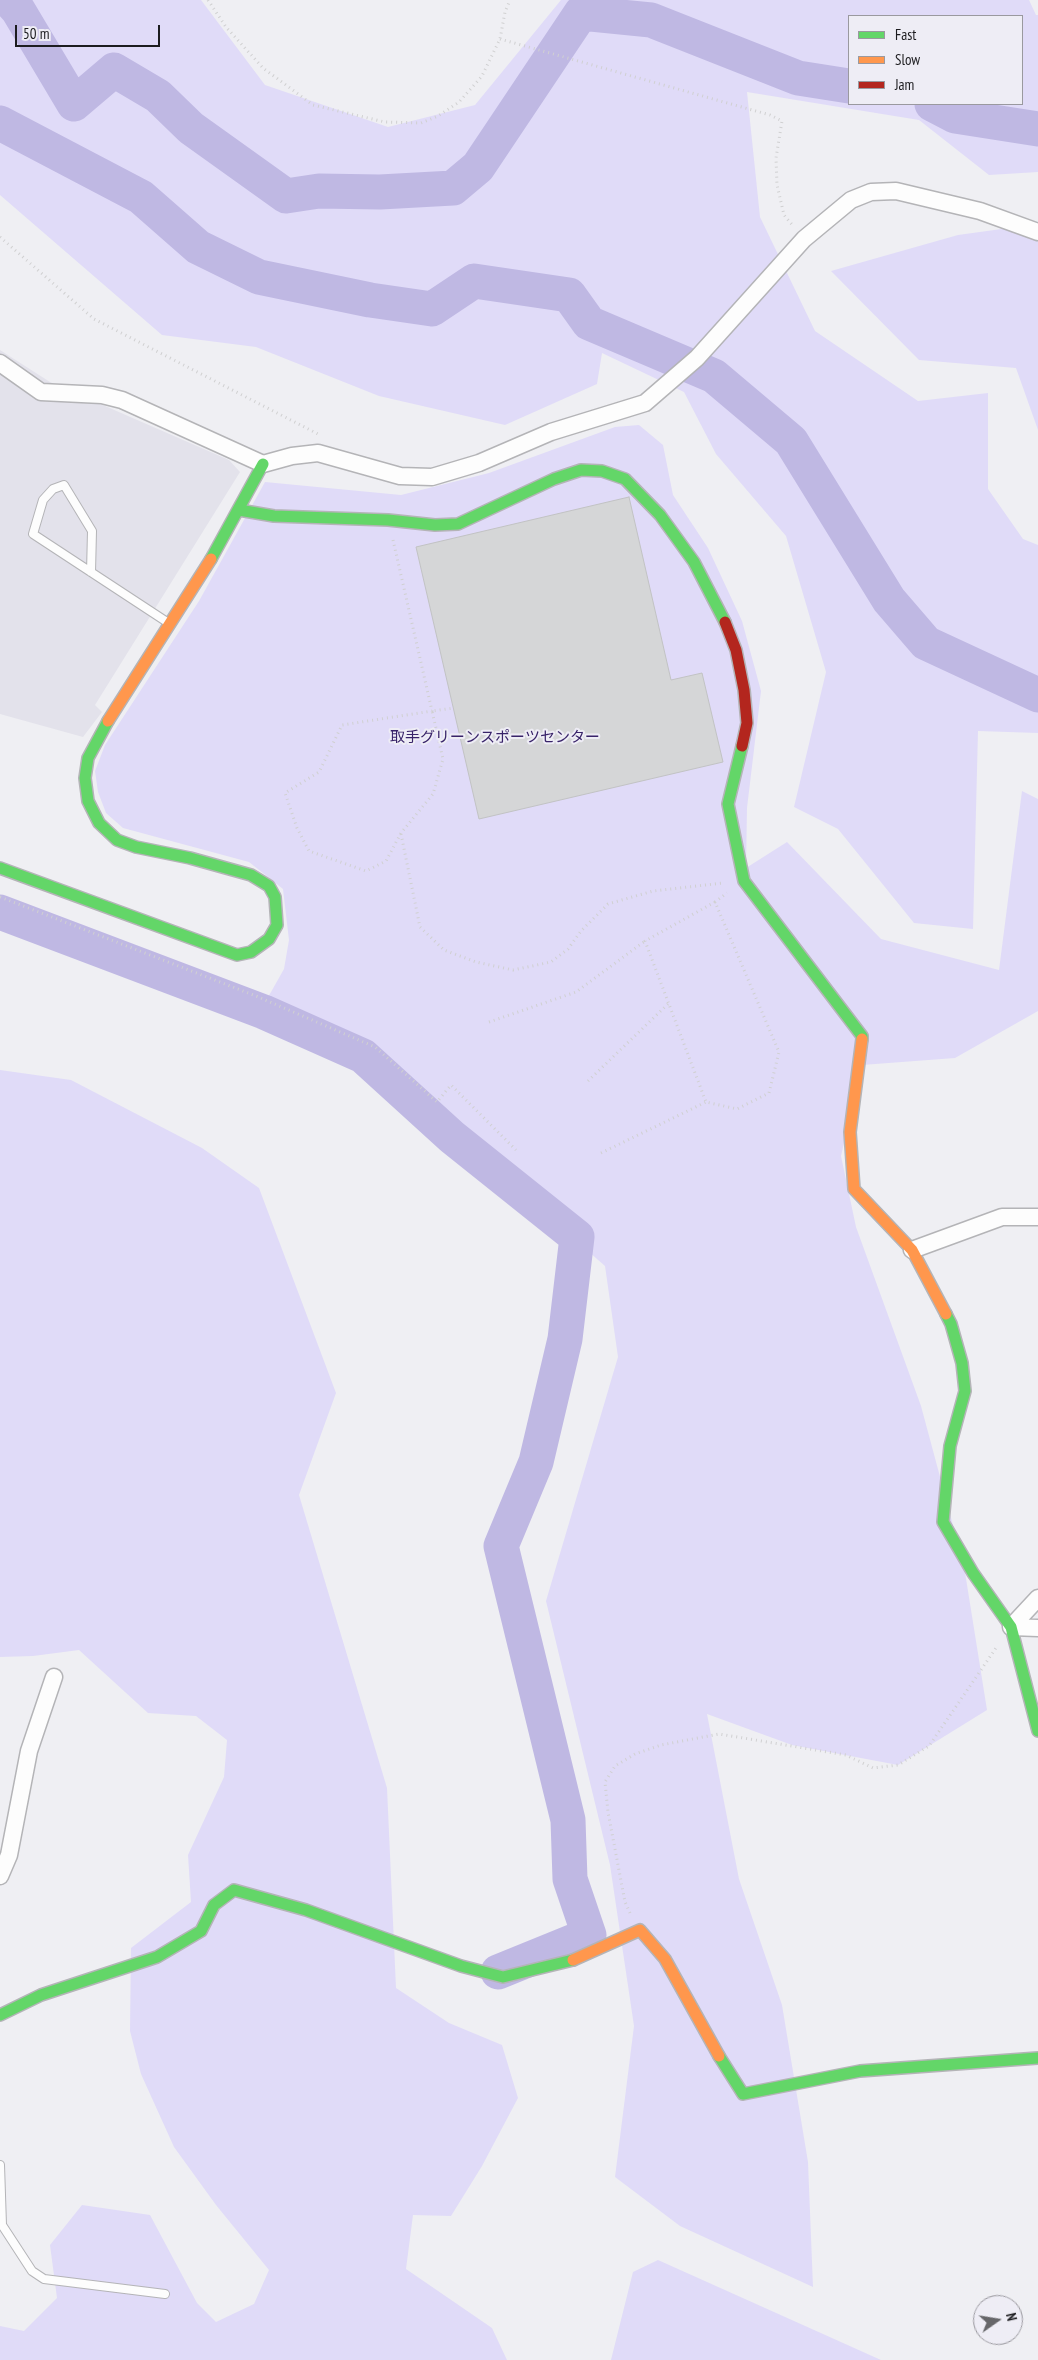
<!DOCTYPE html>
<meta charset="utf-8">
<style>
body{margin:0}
#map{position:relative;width:1038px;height:2360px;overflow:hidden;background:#efeff3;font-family:"PT Sans Narrow",sans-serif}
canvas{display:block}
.legend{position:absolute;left:848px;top:15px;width:175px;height:90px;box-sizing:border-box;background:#eeedf5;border:1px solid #9a999f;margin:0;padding:6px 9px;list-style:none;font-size:15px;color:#1c1c1f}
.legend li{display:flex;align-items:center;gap:10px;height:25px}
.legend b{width:25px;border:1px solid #9a999f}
.north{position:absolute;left:973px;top:2295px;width:50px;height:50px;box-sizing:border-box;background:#eeedf5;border:1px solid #9a999f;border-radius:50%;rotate:77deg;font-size:14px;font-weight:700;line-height:20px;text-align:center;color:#1c1c1f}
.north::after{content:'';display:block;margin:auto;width:18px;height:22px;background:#666669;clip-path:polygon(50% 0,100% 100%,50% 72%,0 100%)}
.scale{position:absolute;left:15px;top:25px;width:145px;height:22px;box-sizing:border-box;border:2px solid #1c1c1f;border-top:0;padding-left:6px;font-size:15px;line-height:18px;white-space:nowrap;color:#1c1c1f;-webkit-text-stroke:4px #eeedf5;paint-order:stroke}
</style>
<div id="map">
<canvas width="1038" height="2360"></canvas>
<ul class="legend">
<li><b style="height:6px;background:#63d668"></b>Fast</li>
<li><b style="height:6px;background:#ff974d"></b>Slow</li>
<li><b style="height:6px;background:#b3261e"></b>Jam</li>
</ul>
<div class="north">N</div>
<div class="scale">50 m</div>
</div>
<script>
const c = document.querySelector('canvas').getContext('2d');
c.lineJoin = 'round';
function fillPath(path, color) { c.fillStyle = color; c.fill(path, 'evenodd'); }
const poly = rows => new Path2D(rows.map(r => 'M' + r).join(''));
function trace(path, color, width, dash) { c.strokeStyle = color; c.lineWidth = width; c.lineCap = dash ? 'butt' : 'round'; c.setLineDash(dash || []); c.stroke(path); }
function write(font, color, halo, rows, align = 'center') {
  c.font = font + ' "PT Sans Narrow","Noto Sans JP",sans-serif'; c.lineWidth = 4; c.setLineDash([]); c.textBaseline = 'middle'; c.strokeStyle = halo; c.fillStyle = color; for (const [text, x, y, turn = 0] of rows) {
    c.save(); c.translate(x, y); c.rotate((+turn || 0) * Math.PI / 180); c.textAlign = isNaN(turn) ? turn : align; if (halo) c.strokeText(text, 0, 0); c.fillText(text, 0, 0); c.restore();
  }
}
fillPath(poly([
 [0,350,50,382,229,460,240,472,95,705,102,712,83,737,0,714]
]), '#e3e2eb');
fillPath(poly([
 [0,0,201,0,265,85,388,127,475,105,561,0,1029,0,1036,15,1038,15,1038,172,989,175,919,120,747,92,760,217,815,331,918,401,988,393,988,489,1023,539,1038,545,1038,733,978,731,973,929,914,923,838,829,794,807,826,672,786,536,716,454,684,392,602,353,597,384,505,425,379,396,256,347,162,335,0,195],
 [849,16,1022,16,1022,104,849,104],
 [1038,224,1038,430,1016,368,919,360,831,271,958,235],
 [639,425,663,445,673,495,708,548,742,621,761,691,747,808,746,868,787,842,881,939,999,970,1022,791,1038,799,1038,1011,955,1058,862,1065,841,1156,856,1227,921,1406,964,1566,987,1710,898,1765,792,1745,707,1714,739,1879,782,2005,808,2162,813,2287,680,2226,615,2177,634,2026,610,1865,546,1601,618,1357,605,1266,377,1066,258,1015,284,969,289,940,283,889,249,862,123,828,106,813,98,792,95,771,105,745,199,601,265,482,401,495,489,473,615,427],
 [0,1070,71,1080,202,1148,259,1188,336,1393,299,1495,387,1788,396,1988,449,2023,502,2045,518,2098,482,2166,451,2216,413,2215,406,2269,492,2328,507,2360,0,2360,0,2326,24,2331,57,2298,50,2245,82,2205,150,2215,197,2303,216,2322,254,2304,269,2270,216,2205,174,2147,141,2074,130,2031,131,1948,191,1902,188,1855,224,1777,227,1740,196,1716,148,1713,79,1650,33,1656,0,1657],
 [658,2260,881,2360,611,2360,633,2272]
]), '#e0dbf8');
trace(poly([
 [9,0,18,10,74,104,114,70,158,96,191,128,286,196,319,191,380,192,453,188,478,167,581,13,651,20,798,78,849,86],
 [932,104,955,116,1038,129],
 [0,123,141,197,198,247,259,277,370,300,432,309,474,281,569,295,589,323,714,376,791,441,889,600,926,643,1038,695],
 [0,912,264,1012,363,1056,452,1137,577,1237,565,1339,536,1462,501,1546,568,1820,570,1879,589,1935,498,1972]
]), '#bfb8e3', 35);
const building = poly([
 [629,497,671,680,702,673,723,762,479,819,416,547,629,497]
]);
fillPath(building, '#d5d6d7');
trace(building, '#c2c3c4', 1);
const lane = poly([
 [91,572,92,531,64,485,53,489,43,500,33,534,167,622],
 [0,2165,2,2225,32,2271,44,2279,165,2294]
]);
const street = poly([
 [0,363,41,392,102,395,122,400,263,464,292,456,318,453,400,476,432,477,479,463,551,432,645,403,697,358,804,239,851,200,871,192,896,191,980,211,1038,232],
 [912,1250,1002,1217,1038,1217],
 [1011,1627,1038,1598],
 [1011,1627,1038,1628],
 [0,1876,9,1855,29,1751,54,1677]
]);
const fast = poly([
 [239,510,274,516,388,520,435,525,458,524,554,479,581,470,602,471,625,479,660,515,694,562,725,622],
 [211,559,263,464],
 [742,746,728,804,744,881,862,1036,862,1039],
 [0,868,237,955,251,952,269,939,277,925,275,897,269,886,251,875,190,858,136,847,117,840,99,823,88,801,85,778,88,758,108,721],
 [946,1314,951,1324,962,1363,965,1391,950,1446,943,1522,973,1573,1011,1627,1038,1731],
 [0,2015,41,1995,157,1957,201,1931,214,1905,234,1890,306,1910,461,1966,503,1977,573,1960],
 [719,2056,743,2094,860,2071,1038,2058]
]);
const slow = poly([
 [108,721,211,559],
 [862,1039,850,1132,854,1189,912,1250,946,1314],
 [573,1960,640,1930,665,1959,719,2056]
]);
const jam = poly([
 [725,622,736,650,744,690,747,723,742,746]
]);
trace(lane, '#b4b4b7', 10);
trace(street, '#b4b4b7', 19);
trace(fast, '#b4b4b7', 14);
trace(slow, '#b4b4b7', 14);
trace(jam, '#b4b4b7', 14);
trace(poly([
 [208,0,226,27,263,68,313,105,385,122,421,123,438,116,459,102,482,76,500,39,505,12,510,0],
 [500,39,770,115,782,121,776,158,777,185,784,215,794,227],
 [0,237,94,319,318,434],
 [393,540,432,711,342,725,319,772,285,793,297,828,309,851,366,871,386,861,401,833,433,794,443,759,432,711,454,708],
 [401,834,420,927,444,950,476,962,513,970,551,962,568,949,581,931,608,904,653,891,723,883],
 [0,897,256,996,375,1047,437,1102,451,1085,516,1150],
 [715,902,645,941,706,1102,737,1109,769,1093,779,1052,715,902,727,893],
 [489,1022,576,992,645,941],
 [588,1081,669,1003],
 [601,1153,706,1102],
 [630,1913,625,1902,608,1812,605,1782,615,1766,635,1754,661,1745,719,1734,846,1755,873,1768,898,1765,929,1746,996,1648]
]), '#d0d0d1', 3, [1, 4]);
trace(lane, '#fdfdfd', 8);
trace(street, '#fdfdfd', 16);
trace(fast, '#63d668', 11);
trace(slow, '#ff974d', 11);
trace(jam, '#b3261e', 11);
write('15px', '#382369', '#eeedf5', [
 ["取手グリーンスポーツセンター",495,738]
]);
</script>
